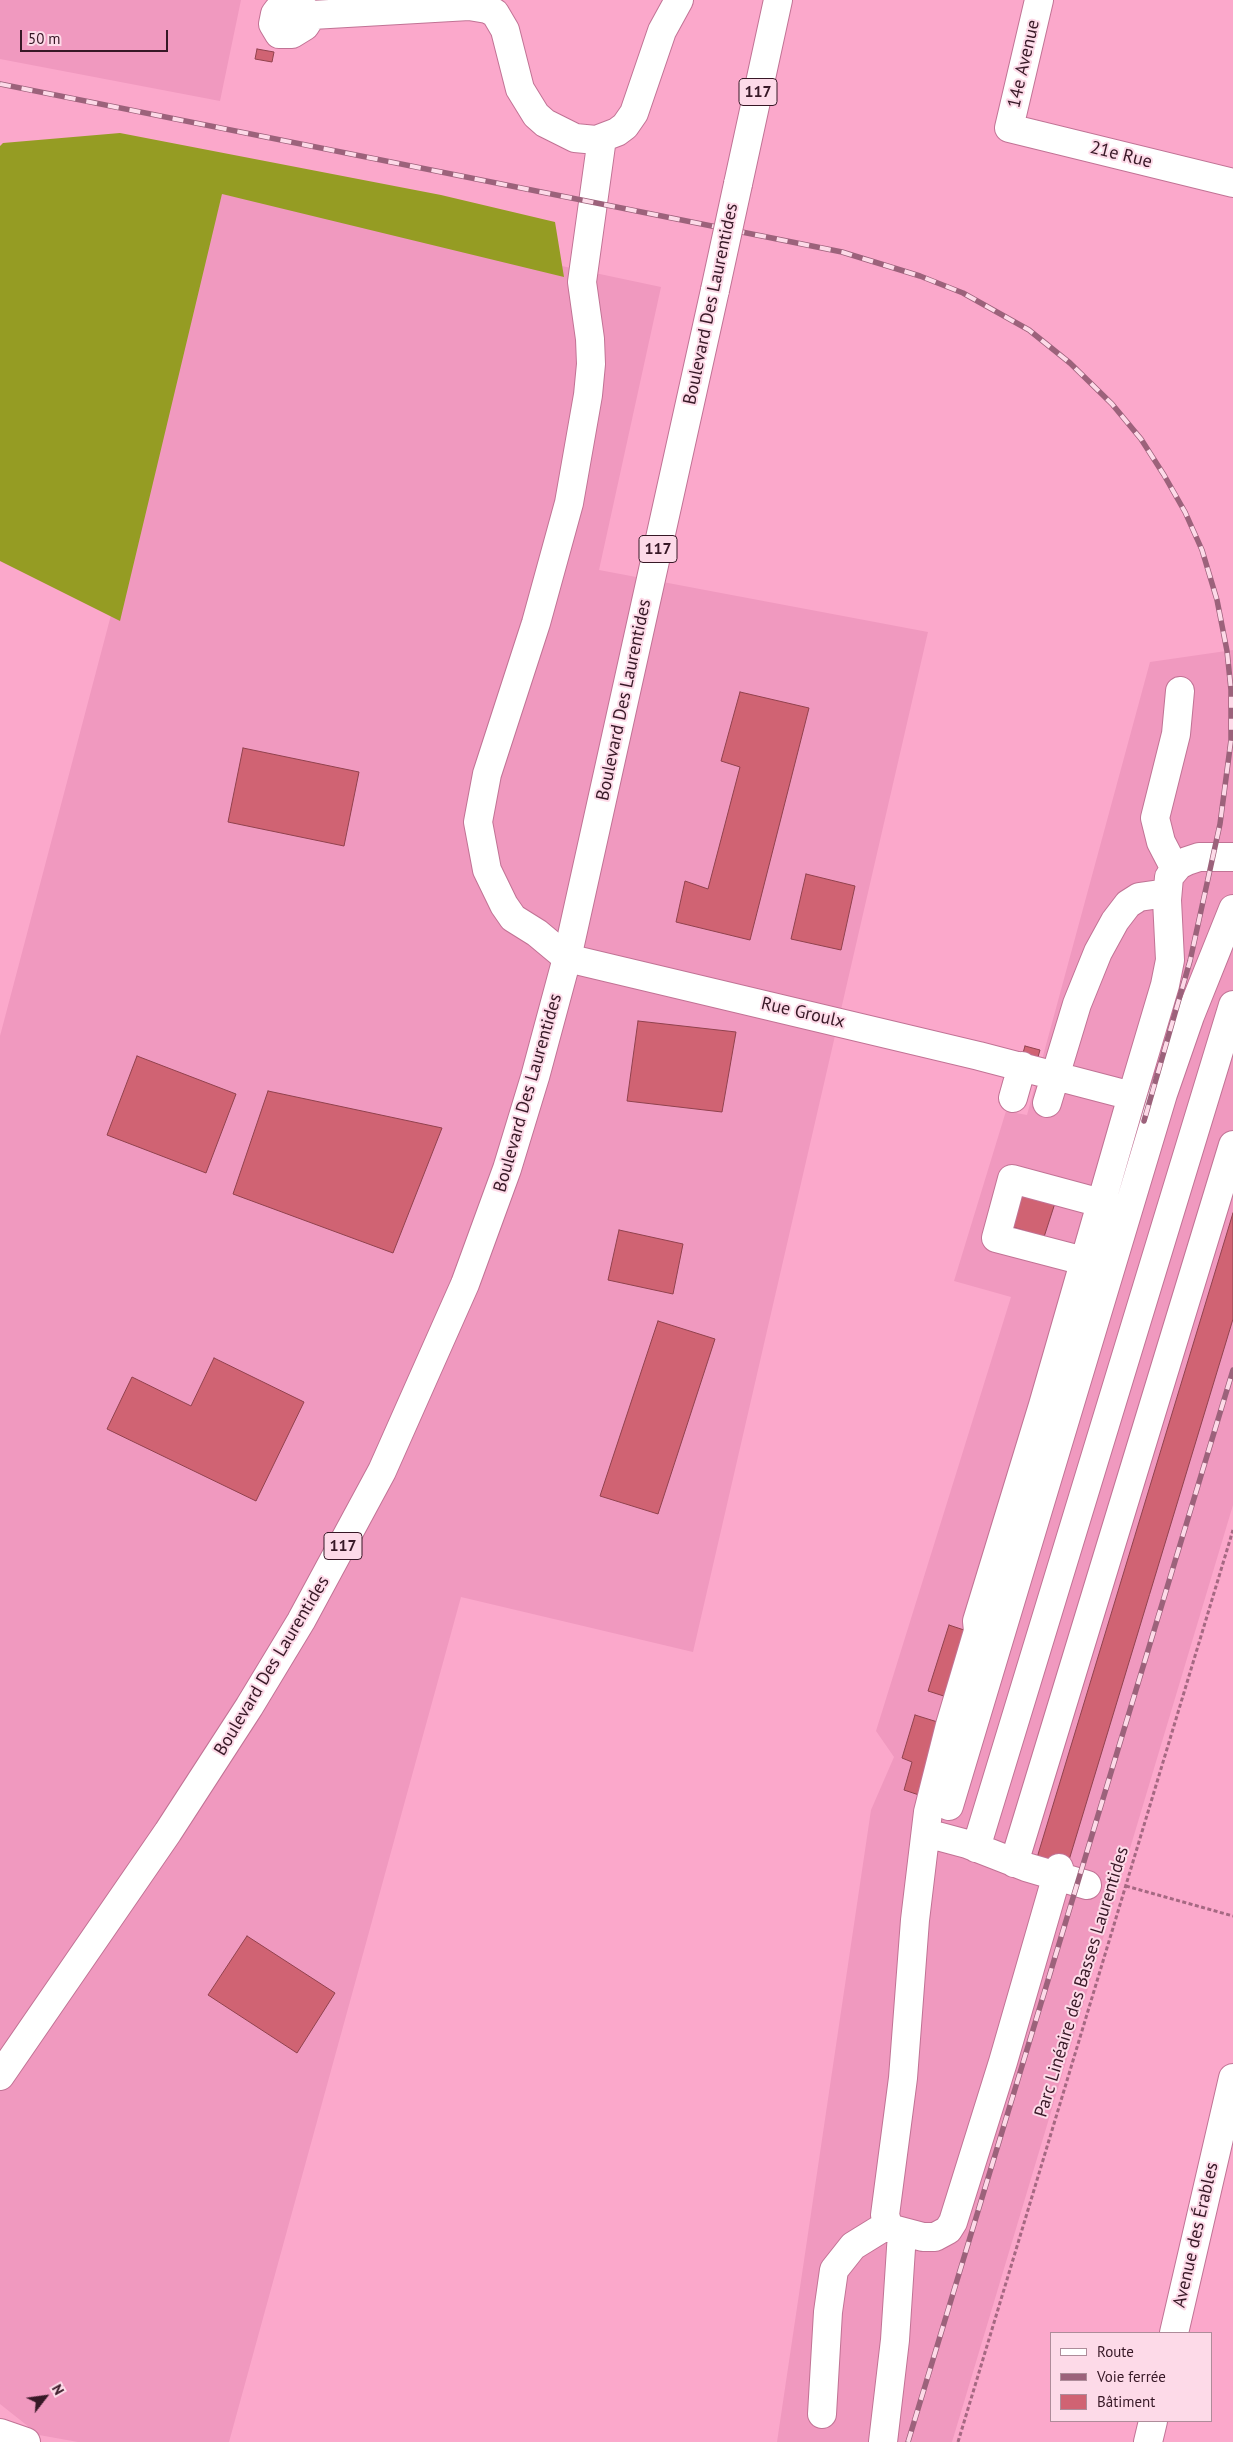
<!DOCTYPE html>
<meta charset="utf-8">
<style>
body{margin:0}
#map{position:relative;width:1233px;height:2442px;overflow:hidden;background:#fba8cb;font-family:"PT Sans",sans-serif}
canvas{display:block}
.legend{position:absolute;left:1050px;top:2332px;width:162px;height:90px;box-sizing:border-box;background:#fddae8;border:1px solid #ae8c9a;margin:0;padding:6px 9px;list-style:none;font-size:15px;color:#371826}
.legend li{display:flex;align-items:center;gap:10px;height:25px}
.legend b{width:25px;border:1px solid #ae8c9a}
.north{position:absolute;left:20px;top:2372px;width:50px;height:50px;-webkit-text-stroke:4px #fddae8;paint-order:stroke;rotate:60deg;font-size:14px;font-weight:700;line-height:20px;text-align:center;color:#371826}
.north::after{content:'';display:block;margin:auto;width:18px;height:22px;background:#371826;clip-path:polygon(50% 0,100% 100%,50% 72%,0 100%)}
.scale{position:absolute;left:20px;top:30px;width:148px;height:22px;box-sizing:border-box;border:2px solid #371826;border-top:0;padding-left:6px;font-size:15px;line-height:18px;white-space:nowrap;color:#371826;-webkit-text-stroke:4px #fddae8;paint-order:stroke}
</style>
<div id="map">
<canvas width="1233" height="2442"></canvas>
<ul class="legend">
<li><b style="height:6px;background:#fff"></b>Route</li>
<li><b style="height:6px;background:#9c627b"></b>Voie ferrée</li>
<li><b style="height:14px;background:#d06373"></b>Bâtiment</li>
</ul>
<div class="north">N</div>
<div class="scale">50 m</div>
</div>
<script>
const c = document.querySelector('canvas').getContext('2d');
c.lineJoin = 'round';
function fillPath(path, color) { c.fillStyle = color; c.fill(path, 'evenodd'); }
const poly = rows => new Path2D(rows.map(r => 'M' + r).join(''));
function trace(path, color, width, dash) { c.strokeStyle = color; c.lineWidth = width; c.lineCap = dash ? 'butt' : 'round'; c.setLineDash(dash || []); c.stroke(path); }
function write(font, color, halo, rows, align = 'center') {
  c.font = font + ' "PT Sans",sans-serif'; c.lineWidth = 4; c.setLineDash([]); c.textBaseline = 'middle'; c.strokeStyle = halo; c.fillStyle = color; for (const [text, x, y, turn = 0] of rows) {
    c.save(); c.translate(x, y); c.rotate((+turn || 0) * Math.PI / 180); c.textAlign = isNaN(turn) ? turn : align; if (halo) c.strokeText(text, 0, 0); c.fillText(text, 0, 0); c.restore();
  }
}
fillPath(poly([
 [0,0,241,0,220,101,0,59],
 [222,194,661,287,599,570,928,632,693,1652,461,1597,229,2442,78,2442,39,2435,0,2404,0,1036],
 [1233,650,1233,1505,952,2442,777,2442,871,1810,894,1757,876,1731,1011,1297,954,1281,1006,1111,1027,1115,1150,662]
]), '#f099bf');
fillPath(poly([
 [120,133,441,195,555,222,564,277,222,194,120,621,0,561,0,146,3,143]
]), '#959c23');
const building = poly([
 [257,49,274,52,272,62,255,59,257,49],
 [740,692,809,708,750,940,676,922,685,881,708,889,740,767,721,761,740,692],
 [243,748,359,772,344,846,228,822,243,748],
 [806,874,855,886,841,950,791,939,806,874],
 [638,1021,736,1032,722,1112,627,1101,638,1021],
 [1025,1046,1040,1050,1038,1057,1023,1053,1025,1046],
 [137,1056,236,1094,206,1173,107,1135,137,1056],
 [268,1091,442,1128,393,1253,233,1194,268,1091],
 [1022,1189,1056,1200,1044,1237,1010,1226,1022,1189],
 [1233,1213,1233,1319,1066,1870,1036,1861,1233,1213],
 [619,1230,683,1244,673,1294,608,1280,619,1230],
 [658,1321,715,1339,658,1514,600,1496,658,1321],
 [214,1358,304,1402,256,1501,107,1429,132,1377,191,1406,214,1358],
 [949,1625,970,1632,950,1698,928,1691,949,1625],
 [915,1715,944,1724,922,1796,904,1790,912,1762,902,1758,915,1715],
 [247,1936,335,1993,297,2053,208,1995,247,1936]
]);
fillPath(building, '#d06373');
trace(building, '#91424e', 1);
const minor = poly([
 [1039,0,1009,128,1233,183],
 [312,15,305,26,292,34,279,34,273,24,275,14,278,10,290,6,301,8,312,15,469,6,487,9,495,13,505,30,520,89,536,115,545,123,575,138,596,140,617,132,625,126,634,113,662,31,679,0],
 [602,138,582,282,590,339,591,364,588,395,569,503,536,623,487,774,478,822,487,870,504,905,513,918,537,933,567,958,979,1056,1132,1096,1043,1405,977,1621,978,1631,950,1725,928,1812,915,1920,903,2078,885,2215,889,2228,923,2237,935,2237,948,2230,953,2222,1003,2062,1059,1868],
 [1175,869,1161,842,1155,818,1176,734,1180,691],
 [1132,1096,1165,985,1170,960,1167,900,1169,877,1179,865,1187,861,1199,857,1233,857],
 [1013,1098,1022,1066],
 [1047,1103,1077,1004,1098,952,1115,921,1128,904,1139,897,1167,893],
 [1084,1261,996,1238,1012,1179,1101,1203],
 [949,1806,1163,1094,1190,1016,1233,909],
 [926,1833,967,1844,1026,1867,1087,1885],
 [976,1848,1233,1005],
 [1014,1863,1233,1145],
 [1174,2333,1233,2078],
 [822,2414,828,2312,834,2270,853,2246,887,2225],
 [0,2433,26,2442],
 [883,2442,895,2340,902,2233],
 [1148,2442,1153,2421]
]);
const major = poly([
 [738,184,778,0],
 [0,2076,168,1832,249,1707,301,1621,382,1471,465,1284,507,1169,535,1077,567,958,715,290]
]);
trace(minor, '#c17395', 30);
trace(major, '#c17395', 30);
trace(poly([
 [1126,1886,1233,1916],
 [958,2442,1233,1530]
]), '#a56882', 3, [4, 2.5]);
trace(minor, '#fff', 28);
trace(major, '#fff', 28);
const rail = poly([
 [0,84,842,252,920,276,963,293,1029,330,1070,363,1112,404,1141,439,1164,475,1185,512,1202,550,1217,600,1227,651,1231,690,1231,740,1220,824,1190,961,1144,1121],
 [908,2442,1233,1370]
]);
trace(rail, '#9c627b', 5.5);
trace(rail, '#fddae8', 4, [11]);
const majorBridge = poly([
 [715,290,738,184]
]);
trace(majorBridge, '#c17395', 30, []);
trace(majorBridge, '#fff', 28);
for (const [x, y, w] of [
 [758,92,38],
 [658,549,38],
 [343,1546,38]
]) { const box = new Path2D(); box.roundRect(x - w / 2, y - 13.5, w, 27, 4); c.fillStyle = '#fddae8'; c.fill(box); trace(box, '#371826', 1); }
write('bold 16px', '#371826', null, [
 ["117",758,92],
 ["117",658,549],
 ["117",343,1546]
]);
write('18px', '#371826', '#fddae8', [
 ["14e Avenue",1024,64,-77],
 ["21e Rue",1121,155,14],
 ["Boulevard Des Laurentides",711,304,-78],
 ["Boulevard Des Laurentides",624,700,-78],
 ["Rue Groulx",803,1013,13],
 ["Boulevard Des Laurentides",528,1093,-74],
 ["Boulevard Des Laurentides",272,1666,-59],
 ["Parc Linéaire des Basses Laurentides",1082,1982,-73],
 ["Avenue des Érables",1196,2235,-77]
]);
</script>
